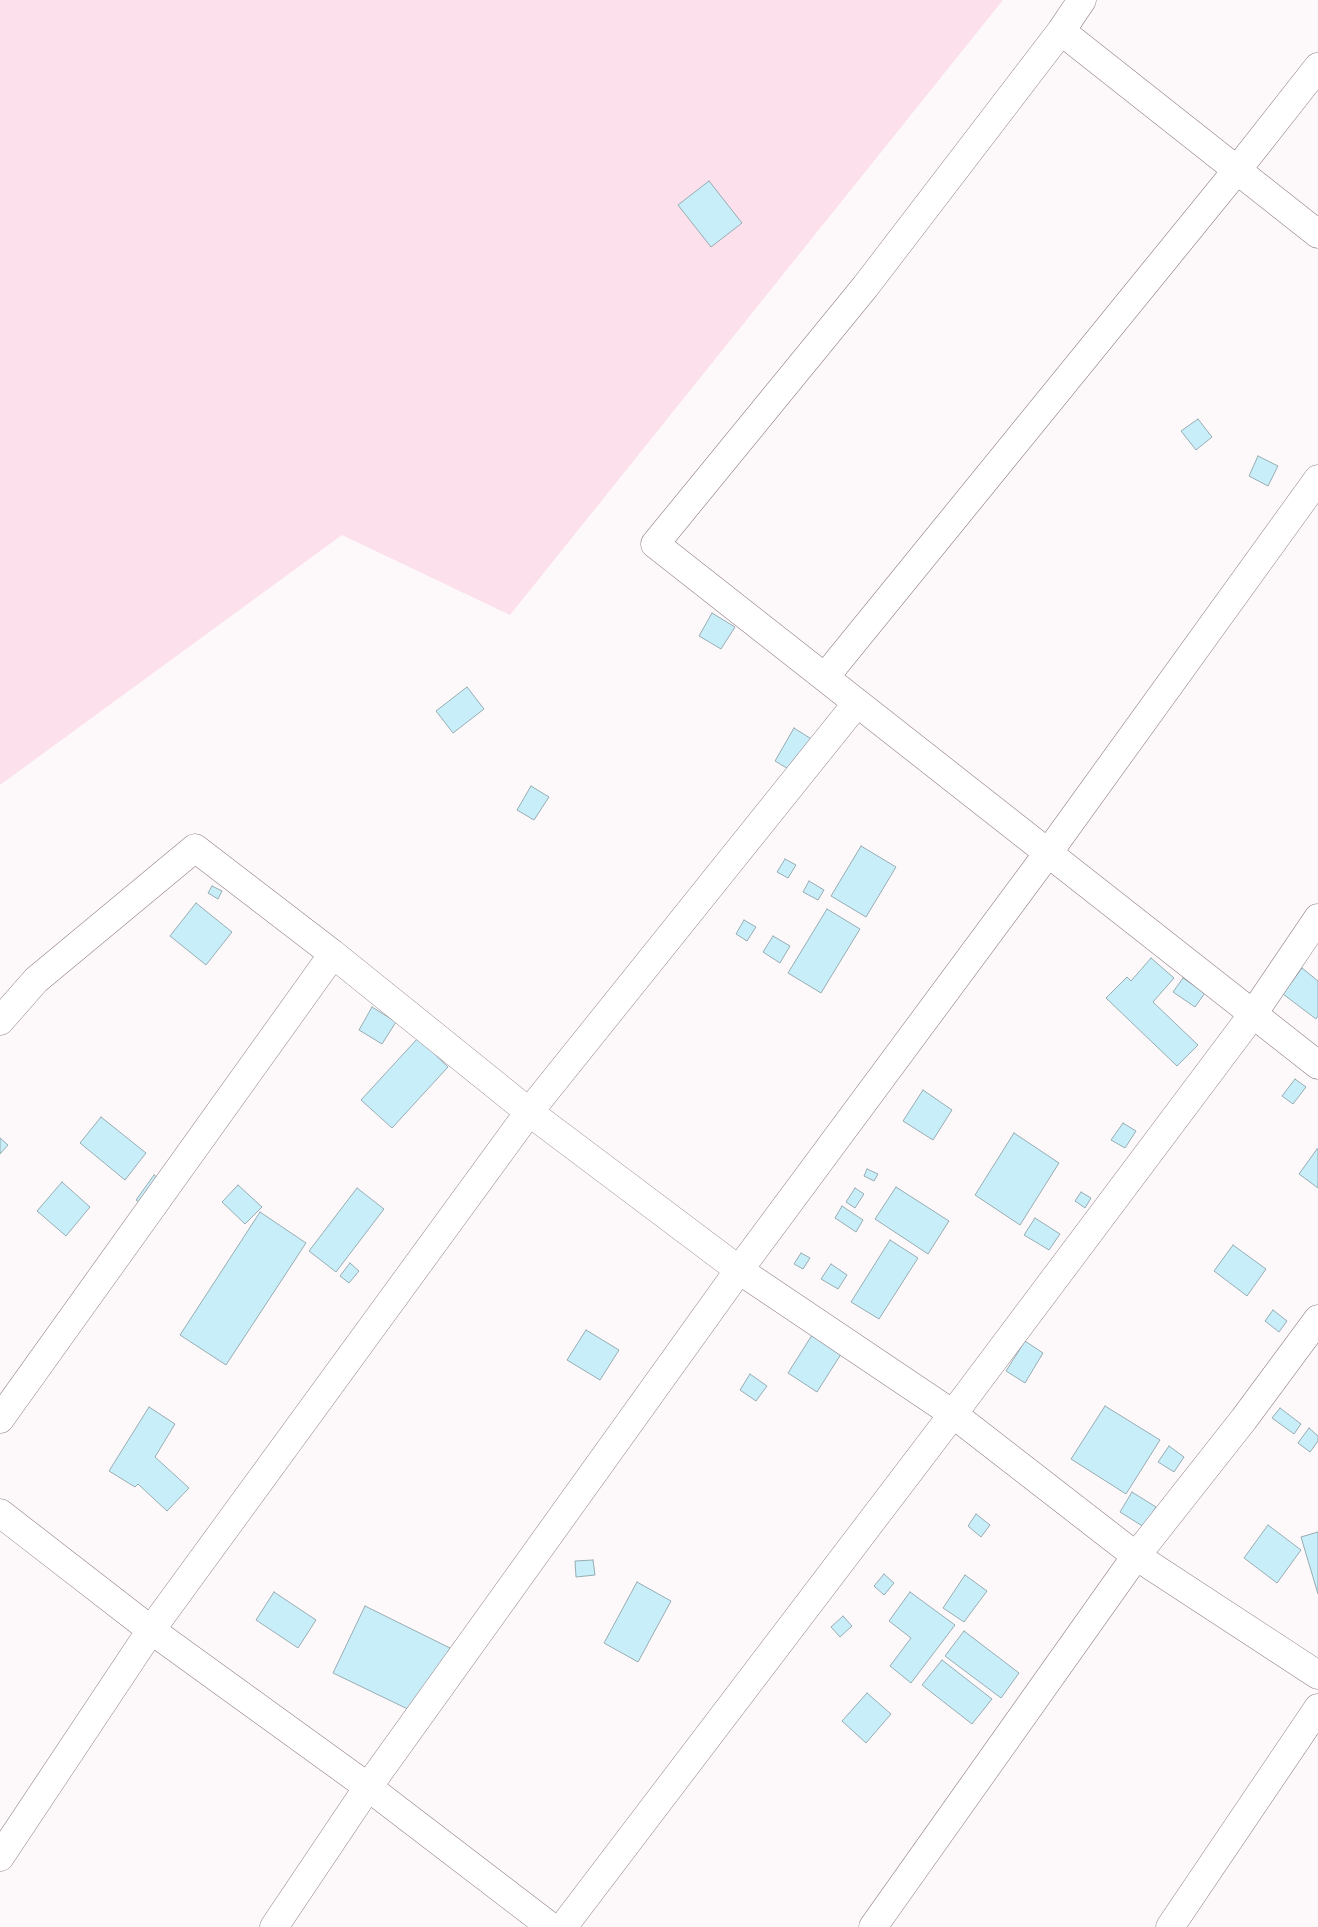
<!DOCTYPE html>
<style>
body{margin:0}
canvas{display:block;background:#fdf9fa}
</style>
<canvas width="1318" height="1927"></canvas>
<script>
const c = document.querySelector('canvas').getContext('2d');
c.lineJoin = 'round';
function fillPath(path, color) { c.fillStyle = color; c.fill(path, 'evenodd'); }
const poly = rows => new Path2D(rows.map(r => 'M' + r).join(''));
function trace(path, color, width, dash) { c.strokeStyle = color; c.lineWidth = width; c.lineCap = dash ? 'butt' : 'round'; c.setLineDash(dash || []); c.stroke(path); }
fillPath(poly([
 [0,0,1003,0,510,615,342,535,0,785]
]), '#fce0eb');
const building = poly([
 [709,181,742,223,711,247,678,205,709,181],
 [1198,419,1212,437,1196,450,1181,431,1198,419],
 [1258,456,1278,466,1268,486,1249,476,1258,456],
 [712,613,735,627,721,649,699,636,712,613],
 [467,687,484,709,453,733,436,711,467,687],
 [794,728,824,747,805,779,775,761,794,728],
 [531,786,549,797,534,820,517,810,531,786],
 [861,846,896,867,866,917,831,896,861,846],
 [785,859,796,865,788,878,777,872,785,859],
 [809,881,824,890,818,900,803,892,809,881],
 [212,886,222,891,218,899,208,893,212,886],
 [196,903,232,932,206,965,170,936,196,903],
 [827,909,860,929,821,993,788,973,827,909],
 [744,920,756,927,747,941,736,934,744,920],
 [773,936,790,946,780,963,763,952,773,936],
 [1151,958,1174,978,1153,1002,1198,1045,1177,1066,1106,998,1127,977,1131,981,1151,958],
 [1302,968,1318,981,1318,1016,1316,1019,1283,994,1302,968],
 [1183,978,1205,993,1195,1007,1173,992,1183,978],
 [372,1007,396,1022,382,1044,359,1030,372,1007],
 [418,1038,448,1067,392,1128,361,1100,418,1038],
 [1295,1079,1306,1087,1293,1104,1282,1096,1295,1079],
 [923,1090,952,1110,933,1140,903,1121,923,1090],
 [101,1117,146,1153,125,1180,80,1143,101,1117],
 [1123,1123,1136,1131,1125,1148,1111,1140,1123,1123],
 [1014,1133,1059,1163,1020,1225,975,1195,1014,1133],
 [0,1138,8,1145,0,1154,0,1138],
 [1317,1149,1318,1149,1318,1188,1299,1174,1317,1149],
 [867,1169,878,1174,874,1181,864,1176,867,1169],
 [154,1175,169,1186,151,1210,136,1200,154,1175],
 [62,1182,90,1207,66,1236,37,1211,62,1182],
 [238,1185,262,1207,245,1224,222,1202,238,1185],
 [896,1187,949,1221,928,1254,875,1219,896,1187],
 [357,1188,384,1209,336,1272,309,1251,357,1188],
 [855,1188,864,1194,855,1208,846,1202,855,1188],
 [1081,1192,1091,1198,1085,1208,1075,1201,1081,1192],
 [842,1206,863,1220,856,1232,835,1218,842,1206],
 [260,1212,306,1243,226,1365,180,1335,260,1212],
 [1035,1218,1060,1234,1049,1250,1024,1235,1035,1218],
 [890,1240,918,1258,879,1319,851,1302,890,1240],
 [1233,1245,1266,1269,1247,1296,1214,1271,1233,1245],
 [801,1253,810,1258,803,1269,794,1264,801,1253],
 [350,1263,359,1271,349,1283,340,1276,350,1263],
 [831,1264,847,1275,838,1289,821,1279,831,1264],
 [1273,1310,1287,1321,1279,1332,1265,1321,1273,1310],
 [586,1330,619,1350,600,1380,567,1360,586,1330],
 [814,1332,843,1351,817,1392,788,1373,814,1332],
 [1025,1341,1043,1353,1025,1383,1006,1371,1025,1341],
 [750,1374,767,1386,756,1401,740,1390,750,1374],
 [1105,1406,1160,1440,1126,1494,1071,1459,1105,1406],
 [149,1407,175,1424,155,1457,189,1488,167,1511,138,1484,135,1487,109,1471,149,1407],
 [1280,1408,1301,1424,1294,1434,1272,1418,1280,1408],
 [1309,1428,1318,1436,1318,1441,1310,1452,1298,1443,1309,1428],
 [1169,1446,1184,1457,1174,1472,1158,1462,1169,1446],
 [1132,1492,1156,1507,1144,1527,1120,1512,1132,1492],
 [976,1514,990,1525,981,1537,968,1526,976,1514],
 [1268,1525,1301,1550,1277,1583,1244,1558,1268,1525],
 [1318,1532,1318,1594,1301,1537,1318,1532],
 [593,1560,595,1575,576,1577,575,1561,593,1560],
 [884,1574,894,1583,884,1595,874,1586,884,1574],
 [965,1575,987,1591,964,1622,943,1608,965,1575],
 [637,1582,671,1601,638,1662,604,1643,637,1582],
 [274,1592,316,1620,298,1648,256,1620,274,1592],
 [910,1592,955,1625,911,1683,890,1666,911,1638,889,1621,910,1592],
 [365,1606,450,1648,418,1714,333,1673,365,1606],
 [843,1616,852,1626,840,1637,831,1627,843,1616],
 [964,1631,1019,1673,1001,1698,945,1656,964,1631],
 [942,1660,992,1699,972,1724,922,1685,942,1660],
 [867,1693,891,1714,866,1743,842,1721,867,1693]
]);
fillPath(building, '#c8eef9');
trace(building, '#97acb2', 1);
const minor = poly([
 [1082,0,1061,31,865,287,655,544,1318,1065],
 [1061,31,1318,234],
 [825,677,1237,170,1318,67],
 [0,1021,36,980,195,848,333,954,529,1112,739,1270,953,1414,1136,1556,1318,1675],
 [0,1419,333,954],
 [0,1513,151,1630,368,1787,551,1927],
 [0,1857,151,1630,529,1112,857,703],
 [274,1927,368,1787,739,1270,1048,853,1318,479],
 [563,1927,953,1414,1253,1014,1318,918],
 [873,1927,1136,1556,1244,1419,1318,1319],
 [1170,1927,1318,1708]
]);
trace(minor, '#927f85', 29);
trace(minor, '#fff', 28);
</script>
